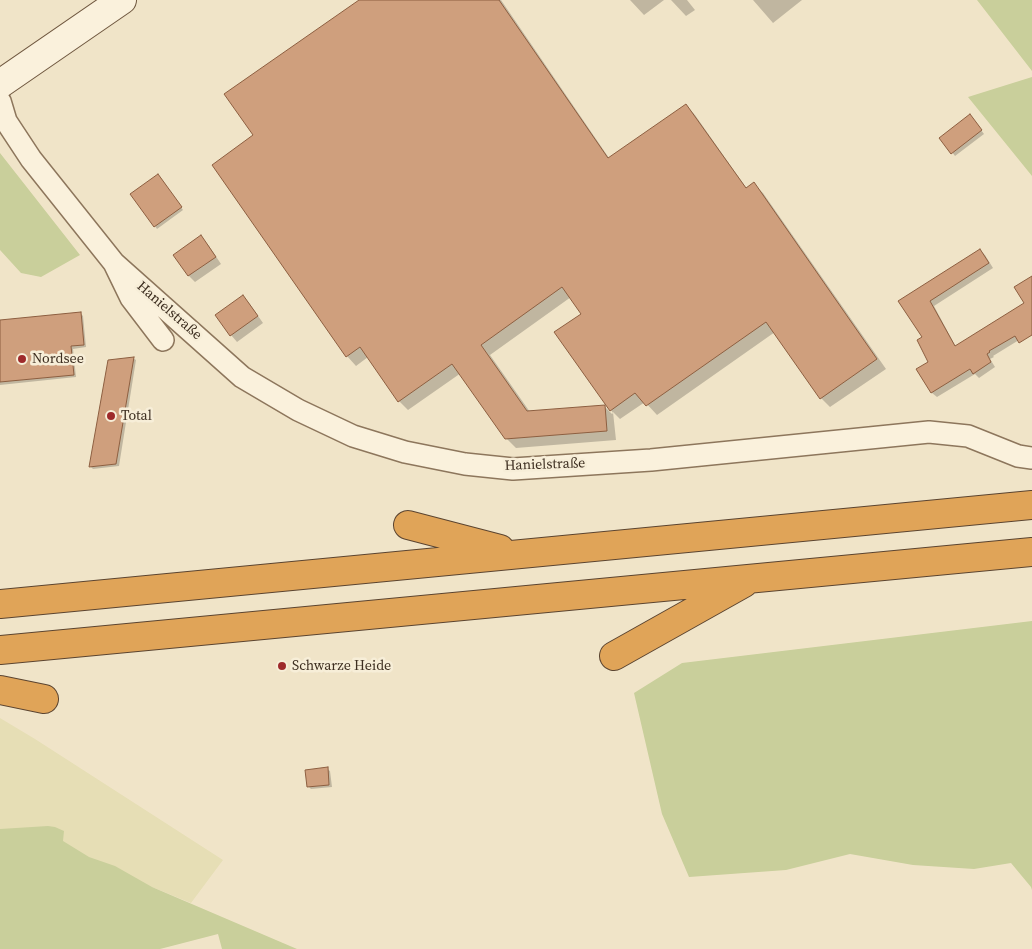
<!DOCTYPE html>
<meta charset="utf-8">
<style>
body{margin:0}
canvas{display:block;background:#f0e4c8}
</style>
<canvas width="1032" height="949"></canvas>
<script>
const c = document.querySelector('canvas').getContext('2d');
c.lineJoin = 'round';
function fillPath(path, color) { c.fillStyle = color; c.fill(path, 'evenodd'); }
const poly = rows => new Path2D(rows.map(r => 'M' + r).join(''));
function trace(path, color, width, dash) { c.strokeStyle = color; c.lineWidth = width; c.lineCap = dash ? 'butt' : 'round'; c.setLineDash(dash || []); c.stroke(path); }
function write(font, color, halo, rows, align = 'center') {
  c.font = font + ' "Source Serif 4",serif'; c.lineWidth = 5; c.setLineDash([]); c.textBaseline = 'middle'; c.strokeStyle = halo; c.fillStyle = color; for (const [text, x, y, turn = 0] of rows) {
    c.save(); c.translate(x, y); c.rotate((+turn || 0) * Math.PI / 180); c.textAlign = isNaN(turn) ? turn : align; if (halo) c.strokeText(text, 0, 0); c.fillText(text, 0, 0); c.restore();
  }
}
fillPath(poly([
 [0,718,35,739,223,860,191,903,152,887,0,949]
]), '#e6deb5');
fillPath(poly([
 [977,0,1032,0,1032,71],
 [1032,77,1032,176,968,97],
 [0,153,80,255,41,277,21,273,0,250],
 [1032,621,1032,890,1031,887,1011,863,974,869,913,865,850,854,786,870,689,877,662,814,634,693,682,663],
 [48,826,55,827,64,831,63,841,89,857,115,866,152,887,297,949,222,949,218,934,160,949,0,949,0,829]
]), '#c9cf9b');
fillPath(poly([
 [362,0,501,0,609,158,686,105,695,115,747,189,753,184,763,193,886,369,830,407,821,398,775,332,657,415,645,402,620,419,613,412,616,440,516,448,506,438,461,373,408,410,399,401,368,357,356,366,347,356,255,136],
 [571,297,582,314,556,332,613,413,612,414,604,406,530,412,490,355],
 [630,0,664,0,644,15],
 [671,0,687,0,695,10,686,16],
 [753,0,802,0,773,23],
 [972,118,984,134,955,156,941,138],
 [161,178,183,210,157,229,155,226],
 [203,239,209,246,221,264,195,282,189,276,175,255],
 [980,250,985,255,993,268,934,306,956,347,1026,303,1032,279,1032,332,993,356,994,357,990,359,995,367,979,378,975,374,937,397,932,393,918,370,930,362,924,338,900,302],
 [243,297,249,303,263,323,237,342,231,335,217,315],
 [81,314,83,316,86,347,73,349,76,377,0,385,0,321],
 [133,358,136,360,119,466,93,469,90,466],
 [327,769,330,771,332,787,311,789,308,786]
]), '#0003');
const building = poly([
 [359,0,499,0,608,158,686,104,746,188,754,182,877,359,820,399,766,322,646,406,635,393,610,411,554,332,581,314,562,287,481,345,527,411,605,405,607,431,505,439,452,364,398,402,360,347,346,357,212,165,253,135,224,94,359,0],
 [970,114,982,130,951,154,939,138,970,114],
 [158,174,182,207,154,227,130,194,158,174],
 [201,235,216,257,188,276,173,255,201,235],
 [980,249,989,263,930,301,955,346,1024,303,1014,287,1032,276,1032,335,1019,343,1015,336,989,351,990,352,987,354,991,362,973,374,970,369,931,393,916,369,928,362,917,340,922,337,898,301,980,249],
 [243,295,258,316,230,336,215,315,243,295],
 [81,312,84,345,71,346,74,375,0,382,0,320,81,312],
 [134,357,116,464,89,467,108,360,134,357],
 [328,767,329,785,307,787,305,770,328,767]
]);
fillPath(building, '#cf9f7d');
trace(building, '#8d5f41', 1);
const street = poly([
 [0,101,6,121,31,159,114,263,131,298,163,340],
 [114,263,242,377,298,410,353,436,405,452,465,464,513,469,651,460,929,432,968,436,1018,456,1032,458]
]);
const secondary = poly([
 [0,84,122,0]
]);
const highway = poly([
 [408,525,500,549],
 [0,604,1032,505],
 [0,650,1032,552],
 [614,656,744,583],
 [0,690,44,699]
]);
trace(street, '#8d765c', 24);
trace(secondary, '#6f573f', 30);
trace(highway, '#5b4430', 30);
trace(street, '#faf1dc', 21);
trace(secondary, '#faf1dc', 28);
trace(highway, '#e0a458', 28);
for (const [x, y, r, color] of [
 [22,359,5,"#9e2a2b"],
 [111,416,5,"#9e2a2b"],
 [282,666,5,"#9e2a2b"]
]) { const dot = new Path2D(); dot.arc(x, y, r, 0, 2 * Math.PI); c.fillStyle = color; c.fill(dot); trace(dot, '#f7eed8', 2); }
write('14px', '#3d2e20', '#f7eed8', [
 ["Hanielstraße",169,311,41],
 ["Hanielstraße",545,465,-2]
]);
write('14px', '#3d2e20', '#f7eed8', [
 ["Nordsee",32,359],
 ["Total",121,416],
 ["Schwarze Heide",292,666]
], 'left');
</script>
